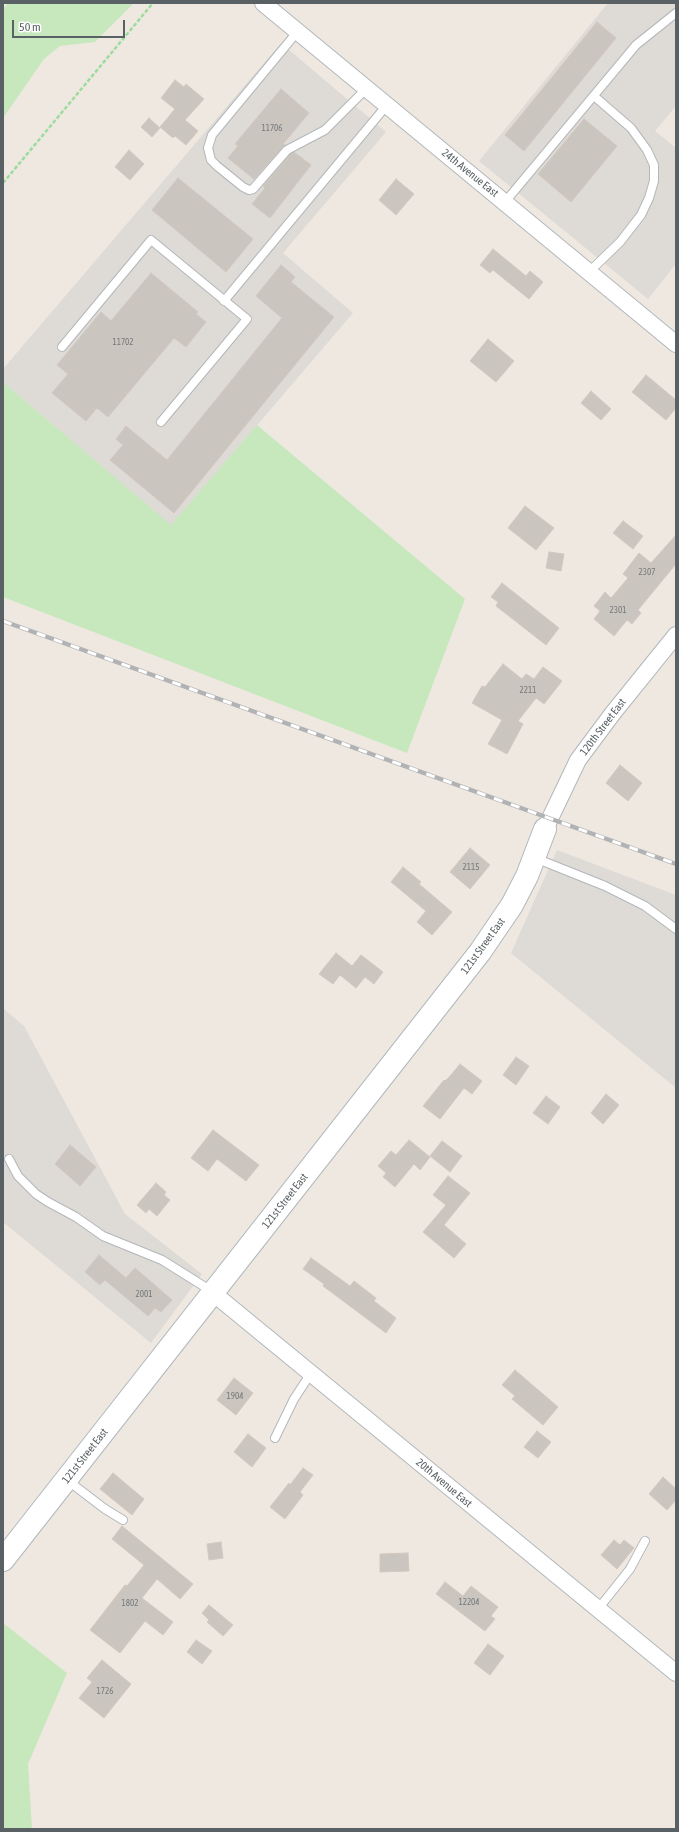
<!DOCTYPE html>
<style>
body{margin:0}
#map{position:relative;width:679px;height:1832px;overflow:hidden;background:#eee8e1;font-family:"Asap Condensed",sans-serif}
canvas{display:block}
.frame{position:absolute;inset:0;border:4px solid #5a6164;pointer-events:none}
.scale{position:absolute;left:12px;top:20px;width:113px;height:18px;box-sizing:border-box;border:2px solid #5a6164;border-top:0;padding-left:5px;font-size:12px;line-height:14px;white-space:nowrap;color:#5a6164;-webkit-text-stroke:3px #fff;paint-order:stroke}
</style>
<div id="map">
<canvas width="679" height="1832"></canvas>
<div class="frame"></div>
<div class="scale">50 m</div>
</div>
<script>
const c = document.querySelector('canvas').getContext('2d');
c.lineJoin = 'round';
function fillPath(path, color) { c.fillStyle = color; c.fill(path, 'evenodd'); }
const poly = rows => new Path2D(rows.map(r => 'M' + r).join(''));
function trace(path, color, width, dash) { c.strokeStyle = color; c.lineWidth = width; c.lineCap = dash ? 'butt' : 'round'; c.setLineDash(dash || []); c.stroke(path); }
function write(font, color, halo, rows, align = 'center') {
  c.font = font + ' "Asap Condensed",sans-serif'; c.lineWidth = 3.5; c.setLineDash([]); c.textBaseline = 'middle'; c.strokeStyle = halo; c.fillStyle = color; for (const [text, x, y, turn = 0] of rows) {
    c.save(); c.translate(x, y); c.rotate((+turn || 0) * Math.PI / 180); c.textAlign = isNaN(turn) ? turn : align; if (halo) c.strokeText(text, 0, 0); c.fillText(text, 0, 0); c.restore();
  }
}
fillPath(poly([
 [608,3,676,3,676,106,655,131,676,148,676,264,648,299,479,161],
 [281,43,386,132,283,253,353,313,171,526,3,382,3,369],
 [557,850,676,895,676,1088,511,953],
 [3,1008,24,1026,125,1214,202,1274,151,1343,3,1222]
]), '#dedad6');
fillPath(poly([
 [8,3,134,3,95,42,60,46,44,59,3,118,3,9],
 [3,382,171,525,257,425,465,599,407,753,3,597],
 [3,1623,67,1673,28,1764,32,1829,3,1829]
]), '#c7e8bc');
const building = poly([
 [597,22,616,38,524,151,505,135,597,22],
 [175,80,184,87,186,84,204,99,185,120,198,131,186,145,175,136,173,138,160,127,175,109,161,98,175,80],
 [281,89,309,113,283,144,285,145,254,179,228,158,238,146,235,144,281,89],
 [149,118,160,128,152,137,141,127,149,118],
 [584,119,617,146,571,202,538,174,584,119],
 [129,150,144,164,130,180,115,167,129,150],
 [294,152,311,165,270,218,252,204,265,188,263,186,290,154,294,152],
 [178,178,253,239,226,272,152,210,178,178],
 [396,179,414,194,396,215,379,200,396,179],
 [493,249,526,276,530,271,543,282,529,299,493,270,490,273,480,265,493,249],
 [281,265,295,277,291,282,334,317,174,513,110,460,123,445,116,439,126,426,167,460,282,318,256,296,281,265],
 [151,273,198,312,196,314,206,322,186,347,174,338,108,417,97,408,86,421,52,393,68,374,57,365,101,312,111,321,151,273],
 [488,339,514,361,496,382,470,361,488,339],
 [646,375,676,400,676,408,666,420,632,392,646,375],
 [591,391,611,409,601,420,581,403,591,391],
 [525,506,554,528,536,550,508,528,525,506],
 [623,521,643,536,633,549,613,533,623,521],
 [676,535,676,564,638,610,641,613,632,624,627,620,614,636,594,619,600,611,594,606,605,592,611,598,628,578,623,574,639,553,651,563,676,535],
 [549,552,564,554,561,571,546,568,549,552],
 [502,583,559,628,546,645,496,606,498,602,491,597,502,583],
 [503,664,522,679,526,674,534,679,543,667,562,681,544,704,536,698,518,721,523,724,507,754,488,744,502,720,472,703,482,686,485,687,503,664],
 [620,765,642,783,628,801,606,783,620,765],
 [470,848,490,865,470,889,450,872,470,848],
 [403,867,421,882,419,884,452,912,432,935,417,922,426,911,391,882,403,867],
 [336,953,352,966,361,955,383,972,374,984,365,977,356,988,340,975,333,984,319,974,336,953],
 [516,1057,529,1066,516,1085,503,1075,516,1057],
 [460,1064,482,1081,472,1094,464,1088,440,1119,423,1106,444,1080,445,1081,451,1075,460,1064],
 [606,1094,619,1105,603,1124,591,1113,606,1094],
 [546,1096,560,1107,548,1124,533,1113,546,1096],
 [213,1130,259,1165,246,1181,217,1159,208,1171,191,1158,213,1130],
 [409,1140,430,1157,420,1170,414,1164,395,1187,383,1177,386,1173,378,1166,391,1151,396,1155,409,1140],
 [442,1141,462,1156,450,1172,430,1156,442,1141],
 [70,1145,96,1167,80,1186,55,1164,70,1145],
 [448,1176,470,1193,444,1225,466,1244,454,1258,423,1232,446,1205,433,1195,448,1176],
 [156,1183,166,1192,164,1195,170,1200,157,1216,149,1209,146,1213,137,1205,156,1183],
 [99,1255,126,1278,135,1268,172,1300,161,1312,155,1308,148,1316,105,1280,100,1285,85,1272,99,1255],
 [311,1258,350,1286,354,1281,376,1298,374,1301,396,1318,386,1333,323,1286,324,1284,303,1269,311,1258],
 [515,1370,558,1407,543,1425,512,1399,515,1396,502,1385,515,1370],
 [234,1378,253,1393,236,1415,217,1400,234,1378],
 [537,1431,551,1442,538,1458,524,1447,537,1431],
 [248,1434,266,1448,252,1467,234,1452,248,1434],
 [303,1468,313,1475,300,1492,303,1495,285,1519,270,1507,289,1483,290,1485,303,1468],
 [113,1473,144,1499,132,1515,100,1489,113,1473],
 [663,1477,676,1489,676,1500,667,1510,649,1494,663,1477],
 [122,1526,193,1584,180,1599,157,1579,142,1598,173,1622,163,1635,145,1621,120,1653,90,1630,125,1585,127,1586,144,1565,112,1539,122,1526],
 [614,1540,620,1545,624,1540,634,1548,617,1569,601,1555,614,1540],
 [221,1542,223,1558,209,1560,207,1544,221,1542],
 [408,1553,409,1571,380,1572,380,1554,408,1553],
 [445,1582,463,1596,471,1586,498,1607,491,1616,495,1619,485,1631,436,1594,445,1582],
 [209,1605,233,1625,223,1636,207,1622,209,1620,202,1613,209,1605],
 [196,1640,212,1651,202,1664,187,1652,196,1640],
 [488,1644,504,1656,490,1675,474,1663,488,1644],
 [102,1660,131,1684,104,1718,79,1698,92,1682,87,1678,102,1660]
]);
fillPath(building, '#cbc5c0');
trace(building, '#d3c8bf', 1);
const lane = poly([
 [298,31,212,135,208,148,211,160,217,166,243,187,249,190,253,189,287,150,325,130,367,88],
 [505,202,636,45,676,13],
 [590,271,620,242,641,215,649,198,654,181,654,165,647,150,631,128,594,96],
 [224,301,387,105],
 [62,347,151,240,247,319,161,422],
 [535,858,605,886,645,906,676,929],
 [9,1159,18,1176,36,1194,48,1202,76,1217,103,1236,162,1260,213,1292],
 [275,1438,294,1399,311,1373],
 [67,1480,105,1509,123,1520],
 [598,1609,630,1569,645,1541]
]);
const street = poly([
 [263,3,676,344],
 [545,829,578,760,613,713,676,635],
 [213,1293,676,1673]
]);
const secondary = poly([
 [3,1560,480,952,512,905,527,876,545,829]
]);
trace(lane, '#b2b7ba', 10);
trace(street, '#b2b7ba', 18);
trace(secondary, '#b1b8bb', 24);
trace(poly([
 [3,183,153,3]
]), '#9edb9e', 2.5, [4, 2]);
trace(lane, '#fff', 8);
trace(street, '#fff', 16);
trace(secondary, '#fff', 22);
const rail = poly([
 [3,621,676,864]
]);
trace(rail, '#b1b2b3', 4.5);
trace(rail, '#fff', 3, [9]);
write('9px', '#767a7b', null, [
 ["11706",272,128],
 ["11702",123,342],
 ["2307",647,572],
 ["2301",618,610],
 ["2211",528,690],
 ["2115",471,867],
 ["2001",144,1294],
 ["1904",235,1396],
 ["12204",469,1602],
 ["1802",130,1603],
 ["1726",105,1691]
]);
write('11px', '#5a6164', '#fff', [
 ["24th Avenue East",470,173,39],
 ["120th Street East",603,727,-53],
 ["121st Street East",483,946,-54],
 ["121st Street East",285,1201,-52],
 ["121st Street East",85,1456,-52],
 ["20th Avenue East",444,1483,40]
]);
</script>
